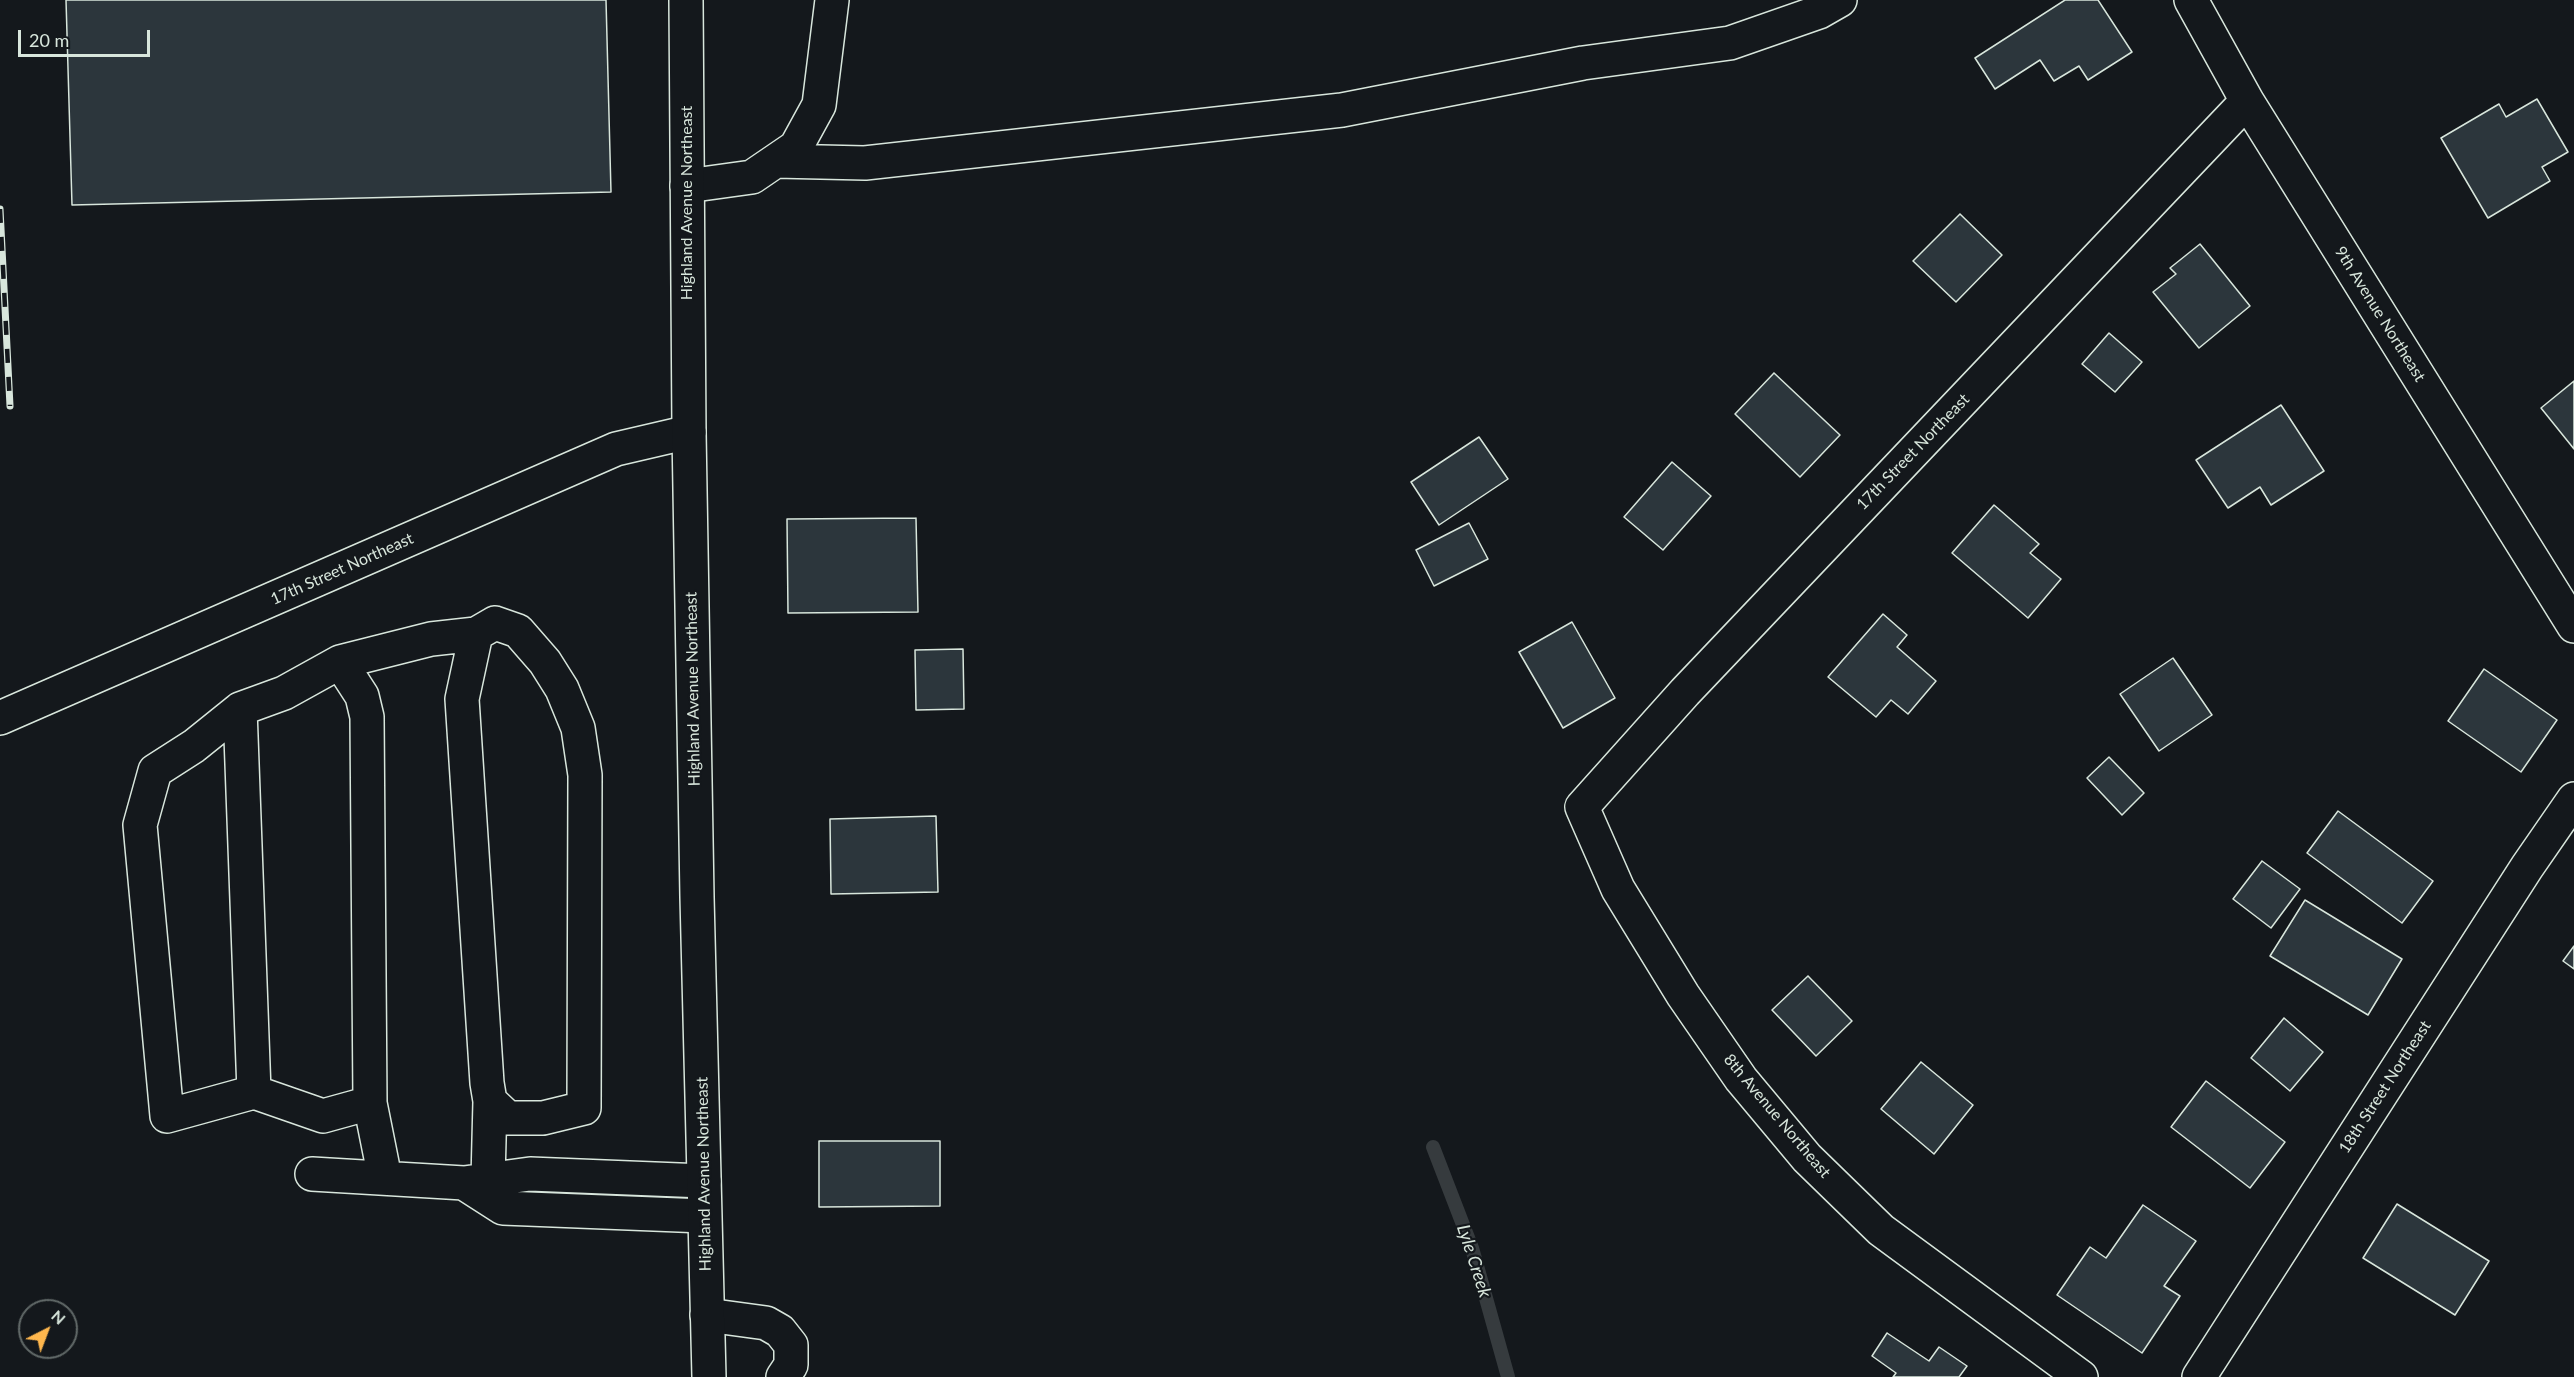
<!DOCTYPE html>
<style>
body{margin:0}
#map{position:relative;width:2574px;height:1377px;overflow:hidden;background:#14181c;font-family:Lato,sans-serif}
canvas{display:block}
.north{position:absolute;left:18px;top:1299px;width:60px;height:60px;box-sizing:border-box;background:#14181c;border:2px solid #626a69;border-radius:50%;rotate:42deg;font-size:16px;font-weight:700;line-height:24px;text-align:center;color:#d8e6dc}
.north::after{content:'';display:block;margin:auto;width:21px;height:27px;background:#ffb74d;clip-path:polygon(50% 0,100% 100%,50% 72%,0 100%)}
.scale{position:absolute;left:18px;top:30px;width:132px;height:27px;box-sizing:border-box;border:3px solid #d8e6dc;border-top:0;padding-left:8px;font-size:18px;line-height:21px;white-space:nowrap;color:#d8e6dc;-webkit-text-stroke:4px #14181c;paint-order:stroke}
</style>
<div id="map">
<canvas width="2574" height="1377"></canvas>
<div class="north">N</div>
<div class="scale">20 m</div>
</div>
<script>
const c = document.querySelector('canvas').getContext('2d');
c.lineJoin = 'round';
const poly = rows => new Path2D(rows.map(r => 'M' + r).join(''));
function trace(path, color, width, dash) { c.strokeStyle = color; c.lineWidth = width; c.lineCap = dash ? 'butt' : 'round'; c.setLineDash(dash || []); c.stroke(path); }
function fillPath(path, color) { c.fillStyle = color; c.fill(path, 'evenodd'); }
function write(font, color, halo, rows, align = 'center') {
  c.font = font + ' Lato,sans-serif'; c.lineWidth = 4.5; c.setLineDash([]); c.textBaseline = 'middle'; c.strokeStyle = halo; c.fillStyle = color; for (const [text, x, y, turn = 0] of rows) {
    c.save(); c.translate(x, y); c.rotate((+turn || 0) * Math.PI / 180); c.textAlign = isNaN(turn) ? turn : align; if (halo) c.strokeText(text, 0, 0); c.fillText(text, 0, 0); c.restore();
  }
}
trace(poly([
 [1433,1147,1472,1248,1508,1377]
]), '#363b3e', 14);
const building = poly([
 [66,0,606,0,611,192,72,205,66,0],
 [2065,0,2098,0,2132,52,2088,80,2079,66,2054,81,2040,60,1995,89,1975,58,2065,0],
 [2537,99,2568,152,2542,167,2550,181,2488,218,2441,138,2499,104,2506,117,2537,99],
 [1960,214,2002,255,1956,302,1913,261,1960,214],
 [2200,244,2250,306,2199,348,2153,292,2176,274,2170,268,2200,244],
 [2109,333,2142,362,2115,392,2082,364,2109,333],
 [1774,373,1840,435,1800,477,1735,414,1774,373],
 [2574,381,2574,449,2541,408,2574,381],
 [2281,405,2324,471,2271,505,2260,487,2228,508,2196,460,2281,405],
 [1479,437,1508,479,1439,525,1411,482,1479,437],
 [1672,462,1711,496,1663,550,1624,517,1672,462],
 [1994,505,2039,544,2030,553,2061,579,2028,618,1952,553,1994,505],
 [916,518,918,612,788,613,787,519,916,518],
 [1469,523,1488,559,1434,586,1416,550,1469,523],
 [1883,614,1907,635,1897,647,1936,681,1908,714,1891,700,1876,717,1828,677,1883,614],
 [1572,622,1615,698,1563,728,1519,652,1572,622],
 [963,649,964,709,916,710,915,650,963,649],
 [2173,658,2212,715,2159,751,2120,694,2173,658],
 [2484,669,2557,720,2521,772,2448,721,2484,669],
 [2109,757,2144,793,2122,815,2087,778,2109,757],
 [2338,811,2433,881,2402,923,2307,853,2338,811],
 [936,816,938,892,831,894,830,819,936,816],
 [2262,861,2300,889,2271,928,2233,899,2262,861],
 [2305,900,2402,959,2368,1015,2270,956,2305,900],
 [2574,946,2574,969,2563,961,2574,946],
 [1808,976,1852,1021,1816,1056,1772,1010,1808,976],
 [2284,1018,2323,1052,2290,1091,2251,1058,2284,1018],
 [1921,1062,1973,1105,1934,1154,1881,1109,1921,1062],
 [2206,1081,2285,1142,2250,1188,2171,1127,2206,1081],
 [819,1141,940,1141,940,1206,819,1207,819,1141],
 [2397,1204,2489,1261,2455,1315,2363,1258,2397,1204],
 [2143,1205,2196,1241,2164,1286,2180,1296,2142,1353,2057,1295,2090,1247,2106,1258,2143,1205],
 [1887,1333,1929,1361,1939,1347,1967,1366,1959,1377,1893,1377,1896,1373,1872,1356,1887,1333]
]);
fillPath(building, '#2c363c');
trace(building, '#d8e6dc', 1.5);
const minor = poly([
 [2191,0,2247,101,2574,626],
 [776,161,865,163,1342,110,1583,63,1730,43,1819,12,1840,0],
 [687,186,752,177,796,147,819,105,832,0],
 [495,623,518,631,545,662,562,689,578,728,585,775,584,1108,543,1118,508,1118,490,1101,487,1083,462,699,476,634,495,623],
 [340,662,362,696,367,717,370,1103],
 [240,709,254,1092],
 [0,718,616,449,689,432],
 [312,1174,464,1183],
 [385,1178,370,1103,323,1116,254,1092,167,1116,140,825,155,771,194,746,240,709,284,693,340,662,431,639,476,634],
 [488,1179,490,1101],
 [704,1181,530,1174,464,1183,503,1208,704,1216],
 [707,1315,766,1323,780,1331,791,1345,791,1365,783,1377],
 [2081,1377,1881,1230,1807,1158,1741,1079,1683,995,1618,889,1582,807,1685,692,2247,101],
 [2199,1377,2527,867,2574,799]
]);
const major = poly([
 [686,0,689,432,697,897,709,1377]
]);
trace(minor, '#d8e6dc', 36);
trace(major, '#d8e6dc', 36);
trace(minor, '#14181c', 33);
trace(major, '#14181c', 33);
const rail = poly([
 [0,209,10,406]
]);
trace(rail, '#d8e6dc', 7);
trace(rail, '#14181c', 4.5, [14]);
write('16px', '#d8e6dc', '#14181c', [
 ["Highland Avenue Northeast",687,203,-90],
 ["9th Avenue Northeast",2380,314,58],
 ["17th Street Northeast",1913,452,-46],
 ["17th Street Northeast",342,569,-24],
 ["Highland Avenue Northeast",693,689,-91],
 ["18th Street Northeast",2385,1087,-57],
 ["8th Avenue Northeast",1777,1116,50],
 ["Highland Avenue Northeast",704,1174,-91]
]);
write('italic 18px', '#d8e6dc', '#14181c', [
 ["Lyle Creek",1474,1261,72]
]);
</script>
